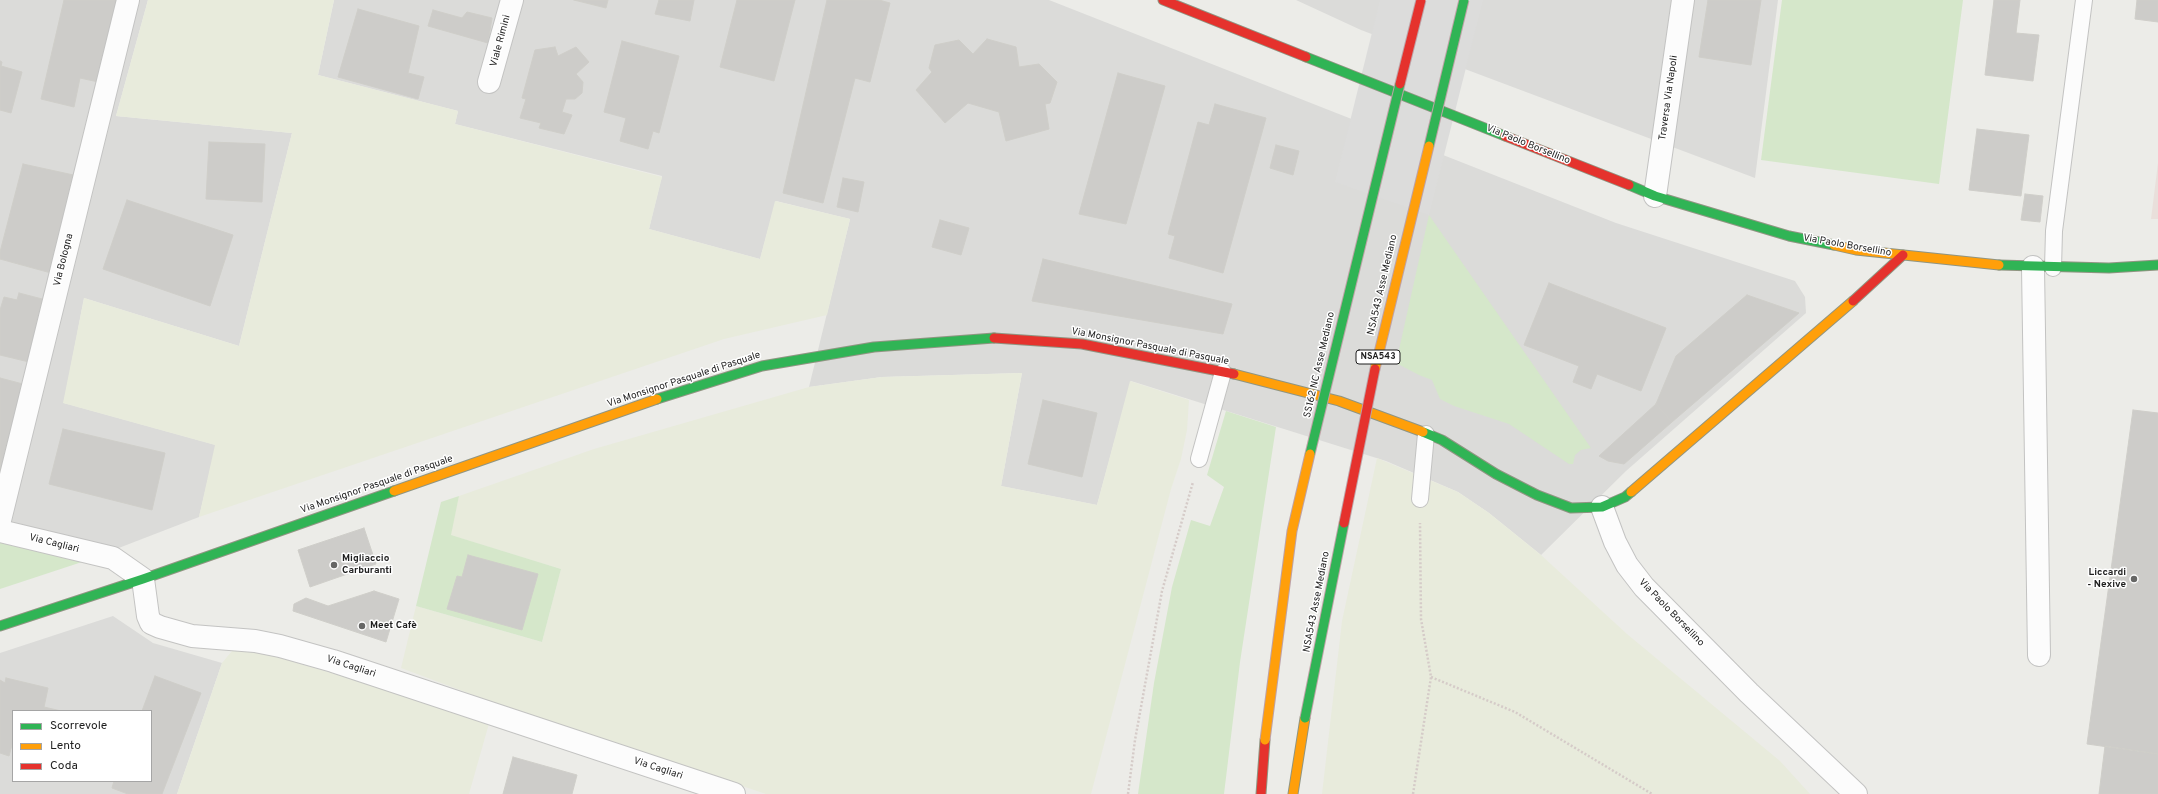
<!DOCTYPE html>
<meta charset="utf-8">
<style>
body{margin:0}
#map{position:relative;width:2158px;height:794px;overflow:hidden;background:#ecece8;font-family:Overpass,sans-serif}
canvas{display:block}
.legend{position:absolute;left:12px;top:710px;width:140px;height:72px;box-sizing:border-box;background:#fff;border:1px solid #a5a5a5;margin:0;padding:5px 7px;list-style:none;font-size:12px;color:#1e1e1e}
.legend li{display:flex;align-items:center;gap:8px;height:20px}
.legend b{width:20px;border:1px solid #a5a5a5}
</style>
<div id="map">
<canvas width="2158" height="794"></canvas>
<ul class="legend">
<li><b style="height:5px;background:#30b455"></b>Scorrevole</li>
<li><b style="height:5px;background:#ff9f0a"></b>Lento</li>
<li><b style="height:5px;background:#e5322d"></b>Coda</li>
</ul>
</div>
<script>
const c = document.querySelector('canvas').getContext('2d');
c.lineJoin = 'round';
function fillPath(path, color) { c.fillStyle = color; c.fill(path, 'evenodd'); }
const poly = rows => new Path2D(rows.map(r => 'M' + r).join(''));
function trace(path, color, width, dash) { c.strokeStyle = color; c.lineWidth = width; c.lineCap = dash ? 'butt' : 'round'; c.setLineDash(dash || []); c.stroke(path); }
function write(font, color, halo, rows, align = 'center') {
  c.font = font + ' Overpass,sans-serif'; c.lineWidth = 3; c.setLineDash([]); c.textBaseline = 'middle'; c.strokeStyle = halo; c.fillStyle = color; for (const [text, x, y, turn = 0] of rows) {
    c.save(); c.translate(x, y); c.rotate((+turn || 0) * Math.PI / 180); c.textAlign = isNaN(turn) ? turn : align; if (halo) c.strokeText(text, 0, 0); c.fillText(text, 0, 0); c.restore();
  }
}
fillPath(poly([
 [0,0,148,0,116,116,292,133,239,346,84,298,64,403,216,445,199,517,85,561,0,540],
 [334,0,1049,0,1616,223,1795,281,1805,297,1806,313,1626,471,1541,555,1489,513,1458,492,1386,461,1131,381,1097,505,1001,486,1022,373,882,377,809,387,850,219,776,201,760,259,649,229,662,176,455,124,458,111,318,75],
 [1296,0,1778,0,1755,178,1361,30],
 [113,616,153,643,222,663,177,794,0,794,0,653],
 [13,711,151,711,151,781,13,781]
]), '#dbdbd9');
fillPath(poly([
 [2158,163,2158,219,2151,219]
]), '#e9dfdb');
fillPath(poly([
 [148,0,334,0,318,75,458,111,455,124,662,177,649,229,760,259,775,201,850,219,827,315,724,339,199,517,215,445,63,403,84,298,239,346,292,133,116,116],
 [1022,373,1001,486,1097,505,1130,381,1189,400,1187,430,1181,459,1171,489,1091,794,766,794,519,712,401,668,416,606,542,642,561,569,450,535,459,496,594,449,809,387,882,377],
 [1377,458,1458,492,1489,513,1541,555,1627,634,1780,761,1810,794,1322,794,1342,621],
 [237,645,490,720,469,794,177,794,222,663]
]), '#e8ebdc');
fillPath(poly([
 [1782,0,1963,0,1939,184,1761,160],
 [1429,215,1591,448,1581,450,1575,455,1573,464,1569,464,1509,424,1454,406,1440,399,1432,380,1419,375,1396,363],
 [1226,411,1276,427,1240,662,1224,794,1138,794,1154,683,1172,587,1191,520,1210,526,1224,487,1207,475],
 [459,496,451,535,561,569,542,642,416,606,441,502],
 [0,540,85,561,0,589]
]), '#d5e7ca');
fillPath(poly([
 [1380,0,1483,0,1429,215,1335,182]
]), '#dcdcdb');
const building = poly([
 [64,0,123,0,103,83,80,78,74,107,41,99,64,0],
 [574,0,608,0,606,8,574,0],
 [659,0,694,0,690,21,655,14,659,0],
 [737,0,795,0,774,81,720,67,737,0],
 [827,0,879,0,890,3,870,82,855,78,823,203,783,193,827,0],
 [1708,0,1761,0,1751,65,1699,57,1708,0],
 [1994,0,2020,0,2016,33,2039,35,2033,81,1985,75,1994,0],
 [2137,0,2158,0,2158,22,2135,19,2137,0],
 [358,9,419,26,408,73,424,77,418,99,338,77,358,9],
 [433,10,462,18,467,12,492,18,488,43,428,26,433,10],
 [987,39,1016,47,1019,67,1039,64,1057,82,1050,103,1045,104,1049,129,1006,141,999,112,968,103,945,123,916,90,932,72,929,68,935,45,959,40,973,54,987,39],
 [622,41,679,56,659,133,653,131,648,149,620,141,626,118,604,112,622,41],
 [555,47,558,56,576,47,589,62,576,74,583,82,582,93,575,99,566,99,562,112,572,115,564,134,539,128,541,123,520,118,526,99,522,98,535,50,555,47],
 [0,61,2,62,1,66,22,72,11,113,0,110,0,61],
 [1118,73,1165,86,1126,224,1079,214,1118,73],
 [1215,104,1266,118,1223,273,1169,258,1175,236,1168,234,1198,122,1209,125,1215,104],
 [1977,129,2029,135,2021,196,1969,190,1977,129],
 [209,142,265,144,262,202,206,199,209,142],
 [1276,145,1299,151,1293,175,1270,168,1276,145],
 [23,164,78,176,51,273,0,259,0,252,23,164],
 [843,178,864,182,858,212,837,207,843,178],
 [2025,194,2043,196,2040,222,2021,220,2025,194],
 [127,200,233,235,210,306,103,269,127,200],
 [940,220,969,228,961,255,932,247,940,220],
 [1043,259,1232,304,1223,334,1032,301,1043,259],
 [1549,283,1666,328,1641,391,1597,374,1591,389,1573,382,1579,366,1524,345,1549,283],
 [19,293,46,300,29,362,0,355,0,310,4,297,17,300,19,293],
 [1747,295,1799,313,1672,422,1656,404,1676,356,1747,295],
 [0,378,23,384,0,478,0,378],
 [1043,400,1097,413,1082,477,1028,464,1043,400],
 [1656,404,1672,422,1624,464,1608,461,1599,456,1656,404],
 [2133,410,2158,413,2158,754,2087,744,2133,410],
 [63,429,165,453,152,510,49,484,63,429],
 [364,528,376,564,310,587,298,550,364,528],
 [468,555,538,574,522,630,447,609,457,576,462,577,468,555],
 [374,591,399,599,386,642,293,611,294,604,306,598,328,606,374,591],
 [155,676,201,693,162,794,128,794,112,788,114,781,151,781,151,711,142,711,155,676],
 [6,678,48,688,44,707,61,711,13,711,13,741,9,756,0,753,0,680,5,683,6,678],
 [2105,746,2158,754,2158,794,2099,794,2105,746],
 [513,757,577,775,572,794,503,794,513,757]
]);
fillPath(building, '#cdccc9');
trace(building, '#cfcec9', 1);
const lane = poly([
 [2053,268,2054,231,2084,0],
 [1199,459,1223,372],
 [1420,499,1426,434]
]);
const street = poly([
 [489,82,512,0],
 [1655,196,1683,0],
 [2033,267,2039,655],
 [1602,507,1615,542,1627,565,1644,587,1749,693,1856,794],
 [0,520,128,0],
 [0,531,113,558,143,579,148,616,151,623,160,627,192,636,255,641,280,646,333,661,734,794]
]);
const fast = poly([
 [1306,57,1505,136],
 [1629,185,1655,196,1789,236,1834,245],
 [1999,265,2109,268,2158,265],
 [657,399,762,366,874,347,994,338],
 [1423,432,1442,440,1496,474,1537,495,1571,508,1602,507,1625,497,1631,492],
 [0,626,143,579,394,491]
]);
const slow = poly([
 [1834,245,1856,250,1999,265],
 [1234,374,1339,401,1423,432],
 [394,491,657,399],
 [1631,492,1853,301],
 [1293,794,1305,718]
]);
const jam = poly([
 [1163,0,1306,57],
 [1505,136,1629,185],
 [1853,301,1903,255],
 [994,338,1082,344,1234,374],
 [1261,794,1265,740]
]);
trace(lane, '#c3c3c2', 18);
trace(street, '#c3c3c2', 24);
trace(fast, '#909582', 11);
trace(slow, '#909582', 11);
trace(jam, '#909582', 11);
trace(poly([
 [1431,677,1515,712,1652,794],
 [1128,794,1135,740,1162,591,1193,482],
 [1413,794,1431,677,1421,619,1420,523]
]), '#d5cbc8', 2.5, [2, 2]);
trace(lane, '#fcfcfc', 16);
trace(street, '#fcfcfc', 22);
trace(fast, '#30b455', 9);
trace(slow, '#ff9f0a', 9);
trace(jam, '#e5322d', 9);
const fastBridge = poly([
 [1429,146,1464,0],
 [1310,454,1400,84],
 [1305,718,1344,523]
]);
const slowBridge = poly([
 [1375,369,1429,146],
 [1265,740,1292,531,1310,454]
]);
const jamBridge = poly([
 [1400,84,1421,0],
 [1344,523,1375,369]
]);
trace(fastBridge, '#bea2a6', 11, []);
trace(slowBridge, '#bea2a6', 11, []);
trace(jamBridge, '#bea2a6', 11, []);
trace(fastBridge, '#30b455', 9);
trace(slowBridge, '#ff9f0a', 9);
trace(jamBridge, '#e5322d', 9);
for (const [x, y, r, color] of [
 [334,565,4,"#666665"],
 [2134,579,4,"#666665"],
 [362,626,4,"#666665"]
]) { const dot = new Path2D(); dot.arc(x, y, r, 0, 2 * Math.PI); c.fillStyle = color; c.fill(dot); trace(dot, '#fff', 1.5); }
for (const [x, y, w] of [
 [1378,357,44]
]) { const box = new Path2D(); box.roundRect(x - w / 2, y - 7, w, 14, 3); c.fillStyle = '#fff'; c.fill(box); trace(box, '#1e1e1e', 1); }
write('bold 9px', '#1e1e1e', null, [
 ["NSA543",1378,357]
]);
write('10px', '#1e1e1e', '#fff', [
 ["Viale Rimini",501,41,-75],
 ["Traversa Via Napoli",1669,98,-82],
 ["Via Paolo Borsellino",1528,145,22],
 ["Via Paolo Borsellino",1847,246,10],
 ["Via Bologna",64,260,-76],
 ["NSA543 Asse Mediano",1383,285,-77],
 ["Via Monsignor Pasquale di Pasquale",1150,347,11],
 ["SS162 NC Asse Mediano",1320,365,-77],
 ["Via Monsignor Pasquale di Pasquale",684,380,-18],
 ["Via Monsignor Pasquale di Pasquale",377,485,-19],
 ["Via Cagliari",54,544,14],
 ["NSA543 Asse Mediano",1317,602,-79],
 ["Via Paolo Borsellino",1671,613,46],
 ["Via Cagliari",351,667,18],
 ["Via Cagliari",658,769,18]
]);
write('bold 10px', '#1e1e1e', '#fff', [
 ["Migliaccio",342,559],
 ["Carburanti",342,571],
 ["Liccardi",2126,573,"right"],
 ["- Nexive",2126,585,"right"],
 ["Meet Cafè",370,626]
], 'left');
</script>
